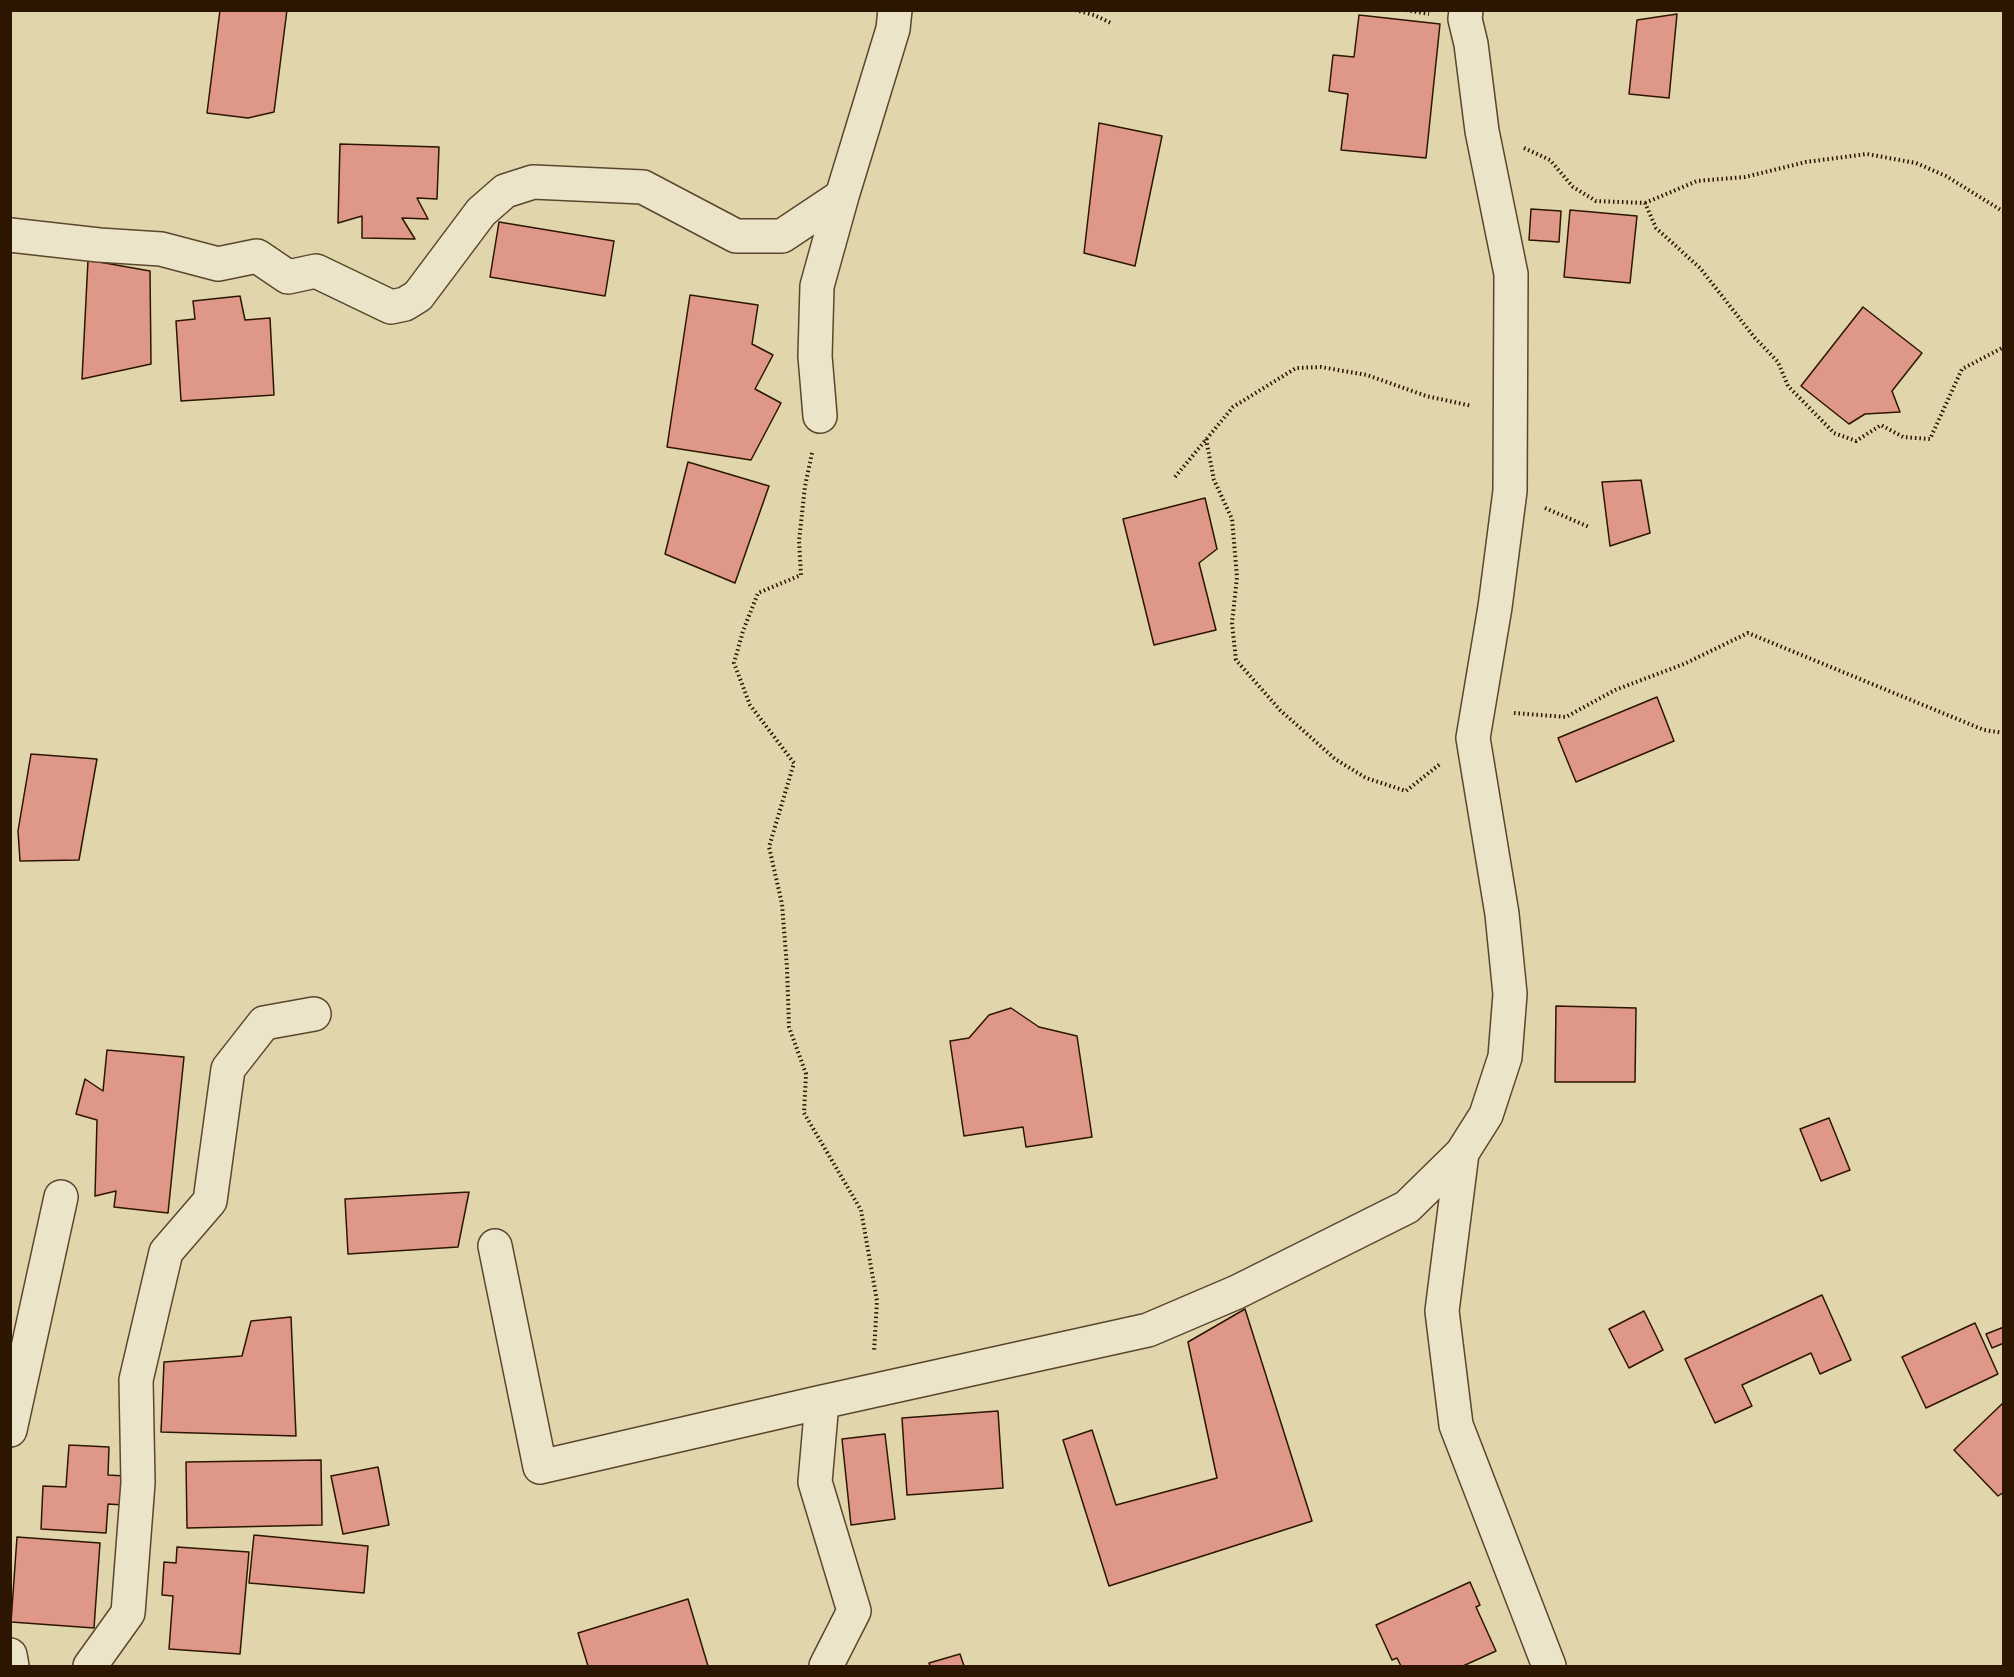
<!DOCTYPE html>
<style>
body{margin:0}
#map{position:relative;width:2014px;height:1677px;overflow:hidden;background:#e1d5ac;font-family:"EB Garamond",serif}
canvas{display:block}
.frame{position:absolute;inset:0;border:12px solid #2d1601;pointer-events:none}
</style>
<div id="map">
<canvas width="2014" height="1677"></canvas>
<div class="frame"></div>
</div>
<script>
const c = document.querySelector('canvas').getContext('2d');
c.lineJoin = 'round';
function fillPath(path, color) { c.fillStyle = color; c.fill(path, 'evenodd'); }
const poly = rows => new Path2D(rows.map(r => 'M' + r).join(''));
function trace(path, color, width, dash) { c.strokeStyle = color; c.lineWidth = width; c.lineCap = dash ? 'butt' : 'round'; c.setLineDash(dash || []); c.stroke(path); }
const building = poly([
 [220,10,287,10,274,112,248,118,207,113,220,10],
 [1677,14,1669,98,1629,94,1637,20,1677,14],
 [1359,15,1440,24,1426,158,1341,150,1348,94,1329,91,1333,55,1354,57,1359,15],
 [1099,123,1162,136,1135,266,1084,253,1099,123],
 [340,144,439,147,437,199,417,198,428,219,402,218,415,239,362,238,362,216,338,223,340,144],
 [1531,209,1561,211,1559,242,1529,240,1531,209],
 [1570,210,1637,216,1630,283,1564,277,1570,210],
 [499,222,614,241,605,296,490,277,499,222],
 [88,260,150,271,151,364,82,379,88,260],
 [690,295,758,305,752,344,773,355,755,389,781,403,751,460,667,447,690,295],
 [240,296,245,320,270,318,274,395,181,401,176,321,195,319,193,301,240,296],
 [1863,307,1922,353,1892,391,1900,412,1865,414,1849,424,1801,386,1863,307],
 [688,462,769,486,735,583,665,554,688,462],
 [1641,480,1650,533,1610,546,1602,482,1641,480],
 [1205,498,1217,549,1199,563,1216,630,1154,645,1123,519,1205,498],
 [1657,697,1674,741,1576,782,1558,738,1657,697],
 [31,754,97,759,79,860,20,861,18,831,31,754],
 [1556,1006,1636,1008,1635,1082,1555,1082,1556,1006],
 [1011,1008,1039,1027,1077,1036,1092,1137,1026,1147,1023,1127,964,1136,950,1041,969,1038,989,1015,1011,1008],
 [107,1050,184,1057,168,1213,114,1207,116,1191,95,1196,97,1120,76,1114,85,1079,103,1091,107,1050],
 [1829,1118,1850,1170,1821,1181,1800,1129,1829,1118],
 [469,1192,458,1247,348,1254,345,1199,469,1192],
 [1822,1295,1851,1360,1820,1374,1811,1353,1742,1385,1752,1406,1715,1423,1685,1359,1822,1295],
 [1245,1309,1312,1521,1109,1586,1063,1440,1092,1430,1116,1505,1217,1478,1188,1342,1245,1309],
 [1644,1311,1663,1350,1629,1368,1609,1329,1644,1311],
 [291,1317,296,1436,161,1432,164,1362,242,1356,251,1321,291,1317],
 [1975,1323,1998,1374,1926,1408,1902,1357,1975,1323],
 [2004,1327,2004,1343,1992,1348,1986,1334,2004,1327],
 [2004,1402,2004,1492,1998,1496,1954,1450,2004,1402],
 [998,1411,1003,1488,907,1495,902,1418,998,1411],
 [885,1434,895,1519,851,1525,842,1439,885,1434],
 [69,1445,109,1447,108,1475,125,1476,124,1505,108,1504,106,1533,41,1529,43,1486,66,1487,69,1445],
 [321,1460,322,1525,187,1528,186,1462,321,1460],
 [378,1467,389,1525,343,1534,331,1476,378,1467],
 [254,1535,368,1546,364,1593,249,1583,254,1535],
 [17,1537,100,1543,94,1628,11,1622,17,1537],
 [177,1547,249,1552,240,1654,169,1649,173,1596,162,1595,164,1562,176,1563,177,1547],
 [1470,1582,1480,1605,1476,1607,1496,1651,1463,1666,1401,1666,1397,1658,1392,1660,1376,1625,1470,1582],
 [688,1599,708,1666,588,1666,578,1633,688,1599],
 [960,1654,964,1666,930,1666,929,1663,960,1654]
]);
fillPath(building, '#df9788');
trace(building, '#2d1601', 1.5);
const minor = poly([
 [10,235,99,245,161,249,218,264,257,256,288,277,316,271,391,307,405,304,418,296,481,212,505,191,533,182,643,187,736,236,782,236,842,196,893,29,895,10],
 [820,416,815,356,817,286,842,196],
 [1462,1153,1442,1311,1456,1425,1549,1666],
 [495,1246,540,1467,822,1402],
 [10,1430,61,1197],
 [10,1655,12,1666],
 [90,1666,128,1613,138,1483,136,1380,166,1252,210,1201,228,1069,264,1023,314,1014],
 [826,1666,854,1611,815,1482,822,1402,1148,1330,1237,1292,1407,1207,1462,1153,1486,1115,1505,1057,1510,994,1502,914,1473,738,1495,607,1510,491,1511,274,1482,131,1471,44,1465,19,1466,10]
]);
trace(minor, '#5a462c', 36);
trace(poly([
 [1075,10,1094,15,1111,23],
 [1406,10,1429,14],
 [1524,148,1550,160,1573,187,1596,201,1645,203,1656,228,1700,268,1755,338,1778,362,1788,386,1834,433,1856,441,1881,425,1903,437,1930,439,1962,369,2004,347],
 [1645,203,1697,181,1745,177,1806,162,1867,154,1916,163,1946,176,2004,212],
 [1206,439,1214,480,1232,519,1237,577,1232,623,1236,660,1280,710,1335,759,1366,778,1406,791,1440,764],
 [812,453,805,486,799,541,801,575,758,593,743,631,734,663,750,705,794,763,769,847,782,904,787,968,789,1027,806,1074,804,1113,861,1210,877,1301,874,1352],
 [1175,477,1233,407,1296,368,1321,367,1367,375,1426,396,1472,406],
 [1545,508,1589,527],
 [1514,713,1566,717,1615,690,1684,664,1748,633,1984,730,2004,733]
]), '#2d1601', 4, [1.5, 3]);
trace(minor, '#ece4c9', 33);
</script>
